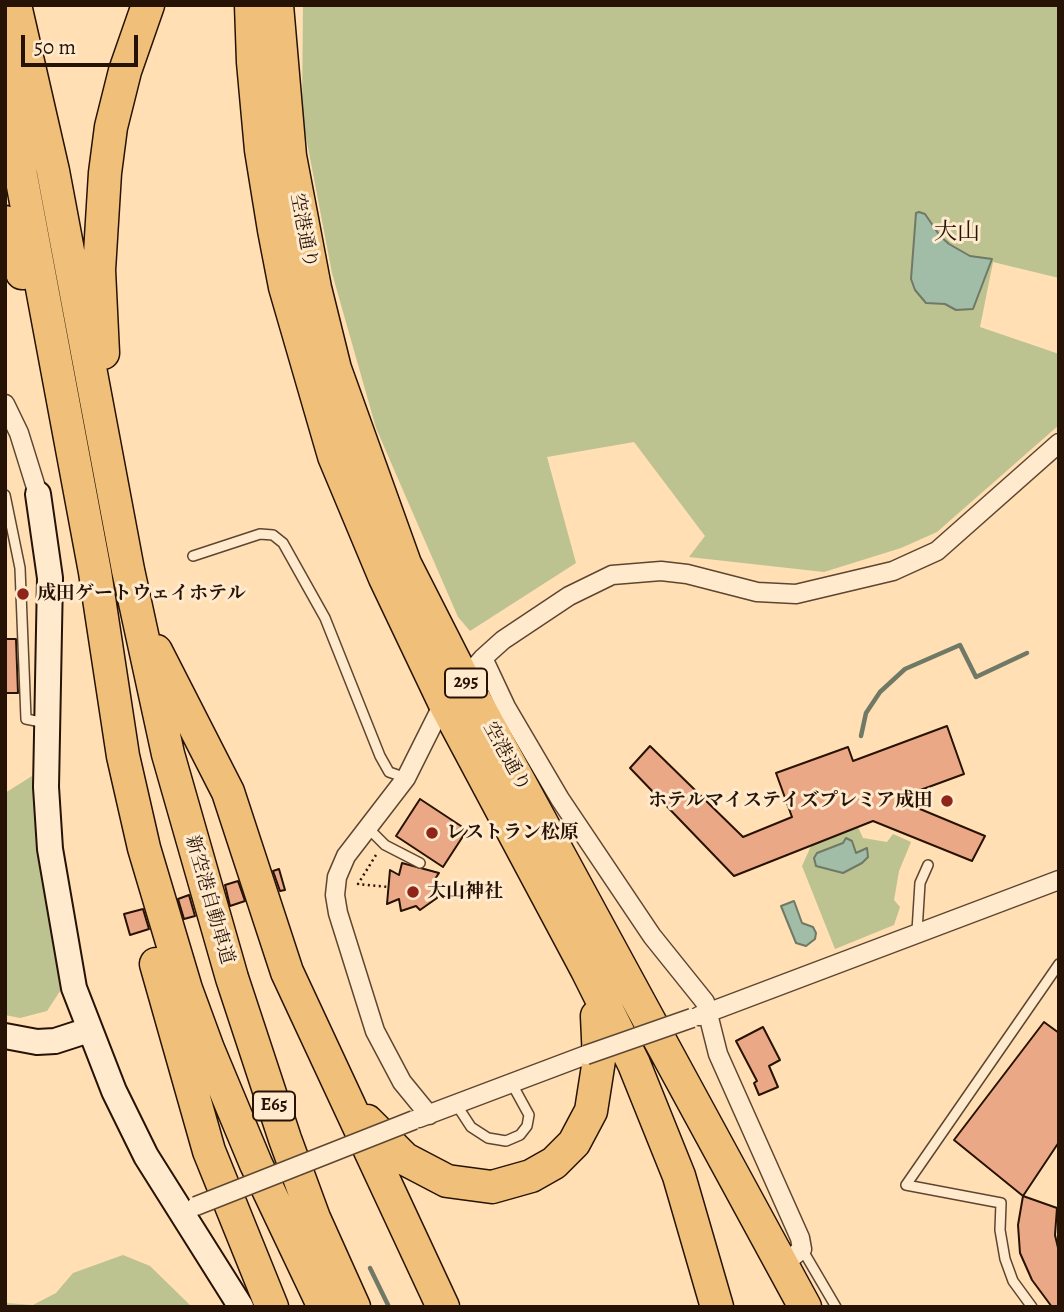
<!DOCTYPE html>
<meta charset="utf-8">
<style>
body{margin:0}
#map{position:relative;width:1064px;height:1312px;overflow:hidden;background:#ffdfb3;font-family:Alegreya,serif}
canvas{display:block}
.frame{position:absolute;inset:0;border:7px solid #271305;pointer-events:none}
.scale{position:absolute;left:21px;top:35px;width:117px;height:32px;box-sizing:border-box;border:4px solid #271305;border-top:0;padding-left:9px;font-size:21px;line-height:24px;white-space:nowrap;color:#271305;-webkit-text-stroke:5px #ffeace;paint-order:stroke}
</style>
<div id="map">
<canvas width="1064" height="1312"></canvas>
<div class="frame"></div>
<div class="scale">50 m</div>
</div>
<script>
const c = document.querySelector('canvas').getContext('2d');
c.lineJoin = 'round';
function fillPath(path, color) { c.fillStyle = color; c.fill(path, 'evenodd'); }
const poly = rows => new Path2D(rows.map(r => 'M' + r).join(''));
function trace(path, color, width, dash) { c.strokeStyle = color; c.lineWidth = width; c.lineCap = dash ? 'butt' : 'round'; c.setLineDash(dash || []); c.stroke(path); }
function write(font, color, halo, rows, align = 'center') {
  c.font = font + ' Alegreya,"Noto Serif JP",serif'; c.lineWidth = 6; c.setLineDash([]); c.textBaseline = 'middle'; c.strokeStyle = halo; c.fillStyle = color; for (const [text, x, y, turn = 0] of rows) {
    c.save(); c.translate(x, y); c.rotate((+turn || 0) * Math.PI / 180); c.textAlign = isNaN(turn) ? turn : align; if (halo) c.strokeText(text, 0, 0); c.fillText(text, 0, 0); c.restore();
  }
}
fillPath(poly([
 [303,5,1059,5,1059,278,993,262,980,327,1059,354,1059,425,937,532,901,548,824,572,689,557,705,536,634,442,547,457,576,563,470,631,458,617,376,428,332,273,302,116],
 [32,776,62,988,47,1011,20,1018,5,1015,5,793],
 [858,827,863,838,887,842,893,834,911,842,899,871,894,900,900,907,894,925,835,949,802,866,811,846],
 [123,1255,150,1266,192,1307,5,1307,5,1303,33,1305,56,1293,73,1273]
]), '#bcc290');
const water = poly([
 [919,212,925,214,940,236,949,244,970,256,992,259,973,309,956,310,945,304,926,303,915,290,911,279,916,213,919,212],
 [846,838,852,841,856,853,867,848,868,857,862,863,843,873,816,866,814,858,817,853,843,843,846,838],
 [794,901,802,923,813,927,816,933,815,939,806,946,796,943,781,906,794,901]
]);
fillPath(water, '#a1bda7');
trace(water, '#707966', 2);
trace(poly([
 [861,736,866,713,880,692,905,669,960,645,976,677,1027,653],
 [370,1268,389,1307]
]), '#707966', 4.5);
const building = poly([
 [5,639,16,639,18,693,5,693,5,639],
 [947,726,964,774,896,799,985,836,972,861,873,821,734,876,630,768,650,746,743,837,792,817,776,773,848,747,853,761,947,726],
 [420,799,467,830,443,867,396,836,420,799],
 [402,863,439,873,433,882,440,883,437,898,420,910,416,906,401,911,399,899,387,904,390,870,399,875,402,863],
 [279,869,285,890,280,891,273,871,279,869],
 [238,881,245,901,230,906,225,885,238,881],
 [189,895,195,916,184,919,178,899,189,895],
 [143,909,149,929,130,935,124,914,143,909],
 [1044,1022,1059,1033,1059,1142,1023,1196,954,1140,1044,1022],
 [763,1027,780,1060,769,1066,778,1087,759,1095,754,1083,757,1081,736,1041,763,1027],
 [1023,1196,1057,1208,1055,1235,1059,1252,1059,1307,1052,1307,1032,1280,1020,1253,1018,1225,1023,1196]
]);
fillPath(building, '#eba886');
trace(building, '#271305', 2);
const lane = poly([
 [5,495,20,568,26,719,46,723],
 [193,556,260,534,273,535,283,543,325,618,380,756,389,772,406,778],
 [368,828,385,845,420,863],
 [917,931,920,883,928,865],
 [456,1104,471,1127,488,1138,506,1141,520,1135,527,1126,529,1115,512,1084],
 [802,1249,836,1307],
 [1032,1307,1013,1281,1005,1259,1000,1230,1001,1203,906,1185,1059,964]
]);
const street = poly([
 [5,404,19,433,38,494],
 [483,658,506,707,560,799,652,936,705,1002,718,1054,800,1238,802,1249,784,1264],
 [699,1016,1059,880],
 [429,1115,402,1082,375,1031,338,913,335,895,337,877,346,856,406,778,444,702,483,658,503,640,569,596,612,575,661,571,687,574,757,592,796,594,893,571,937,551,1059,443],
 [419,1118,586,1055]
]);
const secondary = poly([
 [38,494,50,578,46,787,50,849,74,988,114,1091,146,1156,241,1307],
 [5,1036,37,1042,55,1041,89,1030]
]);
const highway = poly([
 [15,5,53,171,128,570,168,754,232,978,285,1139,314,1218,354,1307],
 [251,5,253,62,261,150,274,230,285,287,334,456,385,578,444,702,587,970,634,1064,679,1176,717,1307],
 [277,5,290,156,315,288,335,369,405,564,464,680,805,1307],
 [11,56,20,170,95,572,123,756,144,848,186,989,208,1049,256,1164,324,1307],
 [5,222,22,273],
 [103,353,99,270,105,173,111,127,125,71,148,5],
 [156,651,228,792,287,972,443,1307],
 [156,964,209,1151,272,1307],
 [367,1121,405,1159,447,1181,492,1187,531,1176,554,1163,574,1143,591,1111,599,1060,597,1016]
]);
trace(lane, '#5d4630', 12);
trace(street, '#5d4630', 21);
trace(secondary, '#271305', 28);
trace(highway, '#271305', 35);
trace(poly([
 [376,855,358,884,388,887]
]), '#271305', 2.5, [2, 3.5]);
trace(lane, '#ffeace', 9);
trace(street, '#ffeace', 18);
trace(secondary, '#ffeace', 24);
trace(highway, '#f0c07a', 32);
const streetBridge = poly([
 [586,1055,692,1018],
 [196,1206,414,1120]
]);
trace(streetBridge, '#5d4630', 21, []);
trace(streetBridge, '#ffeace', 18);
for (const [x, y, r, color] of [
 [23,594,7,"#8f2418"],
 [947,801,7,"#8f2418"],
 [432,833,7,"#8f2418"],
 [413,892,7,"#8f2418"]
]) { const dot = new Path2D(); dot.arc(x, y, r, 0, 2 * Math.PI); c.fillStyle = color; c.fill(dot); trace(dot, '#ffeace', 2.5); }
for (const [x, y, w] of [
 [466,683,42],
 [274,1106,42]
]) { const box = new Path2D(); box.roundRect(x - w / 2, y - 14.5, w, 29, 5); c.fillStyle = '#ffeace'; c.fill(box); trace(box, '#271305', 2); }
write('bold 18px', '#271305', null, [
 ["295",466,683],
 ["E65",274,1106]
]);
write('19px', '#271305', '#ffeace', [
 ["空港通り",303,231,79],
 ["空港通り",506,757,61],
 ["新空港自動車道",209,900,74]
]);
write('bold 19px', '#271305', '#ffeace', [
 ["成田ゲートウェイホテル",37,594],
 ["ホテルマイステイズプレミア成田",933,801,"right"],
 ["レストラン松原",446,833],
 ["大山神社",427,892]
], 'left');
write('23px', '#271305', '#ffeace', [
 ["大山",957,233]
]);
</script>
